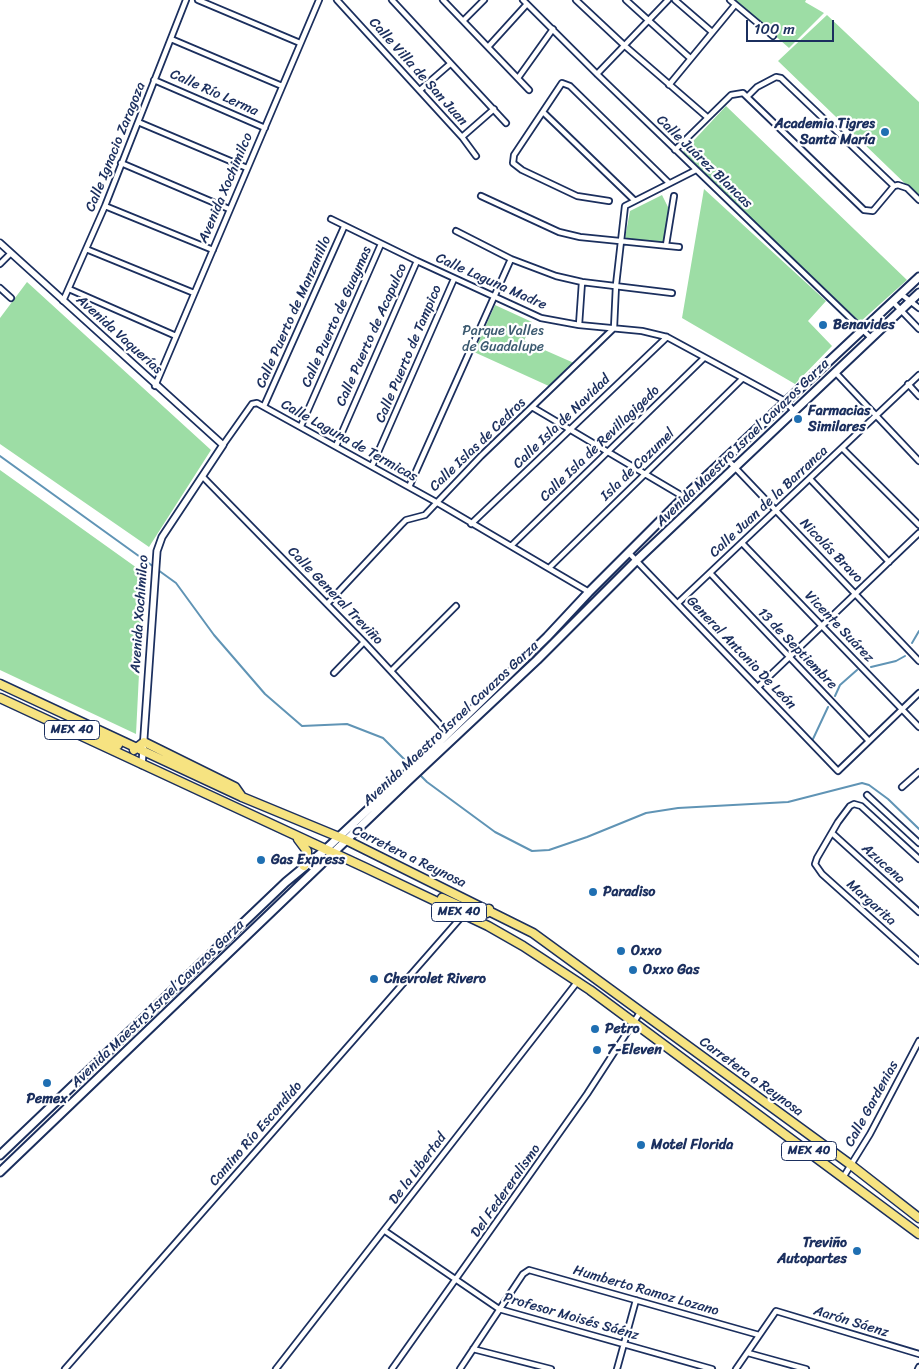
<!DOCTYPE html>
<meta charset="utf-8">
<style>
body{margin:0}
#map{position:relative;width:919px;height:1369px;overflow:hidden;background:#fff;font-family:Sriracha,sans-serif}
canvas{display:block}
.scale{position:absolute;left:746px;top:20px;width:88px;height:22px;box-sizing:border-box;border:2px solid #1b2f5e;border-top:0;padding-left:6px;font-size:15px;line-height:18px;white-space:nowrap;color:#1b2f5e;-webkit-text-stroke:4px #fff;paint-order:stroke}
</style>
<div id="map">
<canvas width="919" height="1369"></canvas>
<div class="scale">100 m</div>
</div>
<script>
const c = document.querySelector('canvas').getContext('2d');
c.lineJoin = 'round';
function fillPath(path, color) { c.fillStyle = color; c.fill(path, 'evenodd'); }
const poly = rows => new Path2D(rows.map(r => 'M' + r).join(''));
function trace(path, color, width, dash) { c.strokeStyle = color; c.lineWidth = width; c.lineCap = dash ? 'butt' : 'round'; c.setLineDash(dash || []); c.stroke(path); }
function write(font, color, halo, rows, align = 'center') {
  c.font = font + ' Sriracha,sans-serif'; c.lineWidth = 4.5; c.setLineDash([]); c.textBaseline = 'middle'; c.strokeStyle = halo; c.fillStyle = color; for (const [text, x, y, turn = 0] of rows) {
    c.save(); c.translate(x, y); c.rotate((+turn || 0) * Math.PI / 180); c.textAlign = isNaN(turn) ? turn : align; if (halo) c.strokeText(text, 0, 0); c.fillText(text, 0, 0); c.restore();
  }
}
fillPath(poly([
 [735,0,806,0,805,2,824,13,789,48],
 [827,15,919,102,919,197,778,61],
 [726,106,907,280,860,322,682,153],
 [704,189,826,301,808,321,832,346,795,384,682,318],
 [662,195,669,209,664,243,625,238,630,211],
 [27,282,211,450,149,547,0,444,0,318],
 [495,305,532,322,524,341,574,363,551,387,474,352],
 [0,470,144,573,136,734,0,670]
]), '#9ddda5');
trace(poly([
 [0,456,154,567],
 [158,570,176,583,214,635,265,694,302,726,347,724,383,738,411,766],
 [912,643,919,631],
 [871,667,896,661,905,656],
 [835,696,840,685,857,670],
 [813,739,828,707],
 [418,773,427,782,495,832,532,851,549,850,587,837,646,813,678,808,788,802,862,783,869,785,888,799,919,829]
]), '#6094b5', 2);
const minor = poly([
 [198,0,300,43],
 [337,0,462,137,476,156],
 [392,0,506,123],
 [443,0,529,90],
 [523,0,597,74,871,338],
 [576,0,625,46,707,117],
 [626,0,690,58],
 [675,0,712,32],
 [730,0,773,36],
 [463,21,484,0],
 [171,39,282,86],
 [488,47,527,4],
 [597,74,668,0],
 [518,78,553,29],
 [154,80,265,128],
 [669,85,735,5],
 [420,90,450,64],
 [748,96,757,87,776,77,781,78,894,186],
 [543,112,634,200],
 [138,122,247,168],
 [462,137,494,109],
 [675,150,731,95,743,93,864,210,873,211,894,186,898,185,907,188,919,200],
 [121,163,229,209],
 [481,196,559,232,580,237,679,247],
 [609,201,577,196,522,170,513,163,514,155,562,83,570,86,669,183],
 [105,206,213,250],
 [331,219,417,261,541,318,579,325,642,331,667,337,785,401,794,411],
 [456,231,511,259,556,276,582,282,672,293],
 [666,245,674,196],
 [86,249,194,293],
 [0,264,11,253],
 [0,288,11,298],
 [69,289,176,336],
 [901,294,919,308],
 [63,301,105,206,186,0],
 [893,302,919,329],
 [579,325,582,282],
 [835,372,919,461],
 [908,384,919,396],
 [155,386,319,0],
 [264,406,344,227],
 [532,407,684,497],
 [301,426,381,244],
 [223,445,252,404,257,403,436,502,589,592],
 [336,446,417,261],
 [842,448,919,525],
 [726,458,919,661],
 [372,466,454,279],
 [203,477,364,642,448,733],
 [810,479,889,562],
 [409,487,511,259],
 [471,524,667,337],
 [742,543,919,727],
 [511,546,704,358],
 [628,552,838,771,919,693],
 [549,568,742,379],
 [710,573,869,741],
 [678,603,919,375],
 [327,604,401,525,406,520,425,515,481,456,614,328,616,285,625,206,696,170],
 [391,671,456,606],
 [334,673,364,642],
 [758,687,919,533],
 [902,787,919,772],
 [867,795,919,843],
 [832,833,919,912],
 [919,859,861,806,854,804,850,806,838,822,817,858,815,864,822,874,919,961],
 [844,1176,870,1134,919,1041],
 [385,1231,499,1309,712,1369],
 [473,1349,551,1369],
 [748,1353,806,1369],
 [65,1369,464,914],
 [276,1369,578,981],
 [392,1369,587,1094,641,1011],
 [460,1369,523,1274,529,1270,759,1335],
 [617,1369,636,1300],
 [736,1369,776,1311,919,1354],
 [918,1369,919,1367]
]);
const tertiary = poly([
 [0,243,223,445,162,537,157,551,142,765]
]);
const secondary = poly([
 [0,1155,286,882,326,849,421,760,547,637,589,592,684,497,919,277],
 [0,1172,408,781,537,660,637,560,919,293]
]);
const primary = poly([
 [0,684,242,797,346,840,533,933,851,1165,919,1218],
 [0,698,366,868,488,926,523,946,590,990,919,1234],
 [73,726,118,745],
 [134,750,144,742,235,787,242,797],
 [298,839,307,851,307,859,304,866],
 [442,898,480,915,487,913,489,909]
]);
trace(minor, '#1b2f5e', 8);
trace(tertiary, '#1b2f5e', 9);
trace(secondary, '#1b2f5e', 11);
trace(primary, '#1b2f5e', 11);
trace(minor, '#fff', 4.5);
trace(tertiary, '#fff', 5.5);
trace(secondary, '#fff', 7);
trace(primary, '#f6e381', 8);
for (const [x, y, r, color] of [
 [885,132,5,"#1f6fb2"],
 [823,325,5,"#1f6fb2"],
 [798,419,5,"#1f6fb2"],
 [261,860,5,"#1f6fb2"],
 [593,892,5,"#1f6fb2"],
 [621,951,5,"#1f6fb2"],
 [633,970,5,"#1f6fb2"],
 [374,979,5,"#1f6fb2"],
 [595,1029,5,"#1f6fb2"],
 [597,1050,5,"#1f6fb2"],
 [47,1083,5,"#1f6fb2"],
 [641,1145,5,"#1f6fb2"],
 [857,1251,5,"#1f6fb2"]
]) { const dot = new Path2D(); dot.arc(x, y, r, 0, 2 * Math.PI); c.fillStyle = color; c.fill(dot); trace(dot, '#fff', 2); }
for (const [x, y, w] of [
 [72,730,55],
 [459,912,55],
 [809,1151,55]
]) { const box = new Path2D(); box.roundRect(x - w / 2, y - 9.5, w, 19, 4); c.fillStyle = '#fff'; c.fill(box); trace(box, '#1b2f5e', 1); }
write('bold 12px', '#1b2f5e', null, [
 ["MEX 40",72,730],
 ["MEX 40",459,912],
 ["MEX 40",809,1151]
]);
write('14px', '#1b2f5e', '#fff', [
 ["Calle Villa de San Juan",418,72,48],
 ["Calle Río Lerma",214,93,24],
 ["Calle Ignacio Zaragoza",116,147,-68],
 ["Calle Juárez Blancas",704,162,44],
 ["Avenida Xochimilco",226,188,-67],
 ["Calle Laguna Madre",491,282,24],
 ["Calle Puerto de Manzanillo",294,312,-66],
 ["Calle Puerto de Guaymas",337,317,-66],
 ["Avenida Vaquerías",119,335,42],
 ["Calle Puerto de Acapulco",372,335,-66],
 ["Calle Puerto de Tampico",409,354,-67],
 ["Calle Isla de Navidad",562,422,-44],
 ["Calle Laguna de Termicas",349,441,29],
 ["Avenida Maestro Israel Cavazos Garza",743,443,-44],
 ["Calle Isla de Revillagigedo",600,444,-44],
 ["Calle Islas de Cedros",478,445,-44],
 ["Isla de Cozumel",638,465,-44],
 ["Calle Juan de la Barranca",769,502,-43],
 ["Nicolás Bravo",831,551,46],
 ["Calle General Treviño",335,596,46],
 ["Avenida Xochimilco",140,614,-86],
 ["Vicente Suárez",839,627,46],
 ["13 de Septiembre",797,649,46],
 ["General Antonio De León",741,653,46],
 ["Avenida Maestro Israel Cavazos Garza",451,724,-43],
 ["Carretera a Reynosa",409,857,26],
 ["Azucena",883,864,42],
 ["Margarita",871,903,42],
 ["Avenida Maestro Israel Cavazos Garza",158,1004,-44],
 ["Carretera a Reynosa",751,1077,36],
 ["Calle Gardenias",872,1104,-61],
 ["Camino Río Escondido",256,1134,-49],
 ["De la Libertad",418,1169,-53],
 ["Del Federeralismo",506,1191,-55],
 ["Humberto Ramoz Lozano",646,1291,16],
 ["Profesor Moisés Sáénz",571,1317,16],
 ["Aarón Sáenz",851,1322,17]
]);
write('bold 14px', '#1b2f5e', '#fff', [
 ["Academia Tigres",875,124,"right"],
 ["Santa María",875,140,"right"],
 ["Benavides",833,325],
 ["Farmacias",808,411],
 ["Similares",808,427],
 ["Gas Express",271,860],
 ["Paradiso",603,892],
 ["Oxxo",631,951],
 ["Oxxo Gas",643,970],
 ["Chevrolet Rivero",384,979],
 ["Petro",605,1029],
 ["7-Eleven",607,1050],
 ["Pemex",47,1099,"center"],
 ["Motel Florida",651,1145],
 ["Treviño",847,1243,"right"],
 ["Autopartes",847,1259,"right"]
], 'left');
write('14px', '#3c5a70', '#fff', [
 ["Parque Valles",503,331],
 ["de Guadalupe",503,347]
]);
</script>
